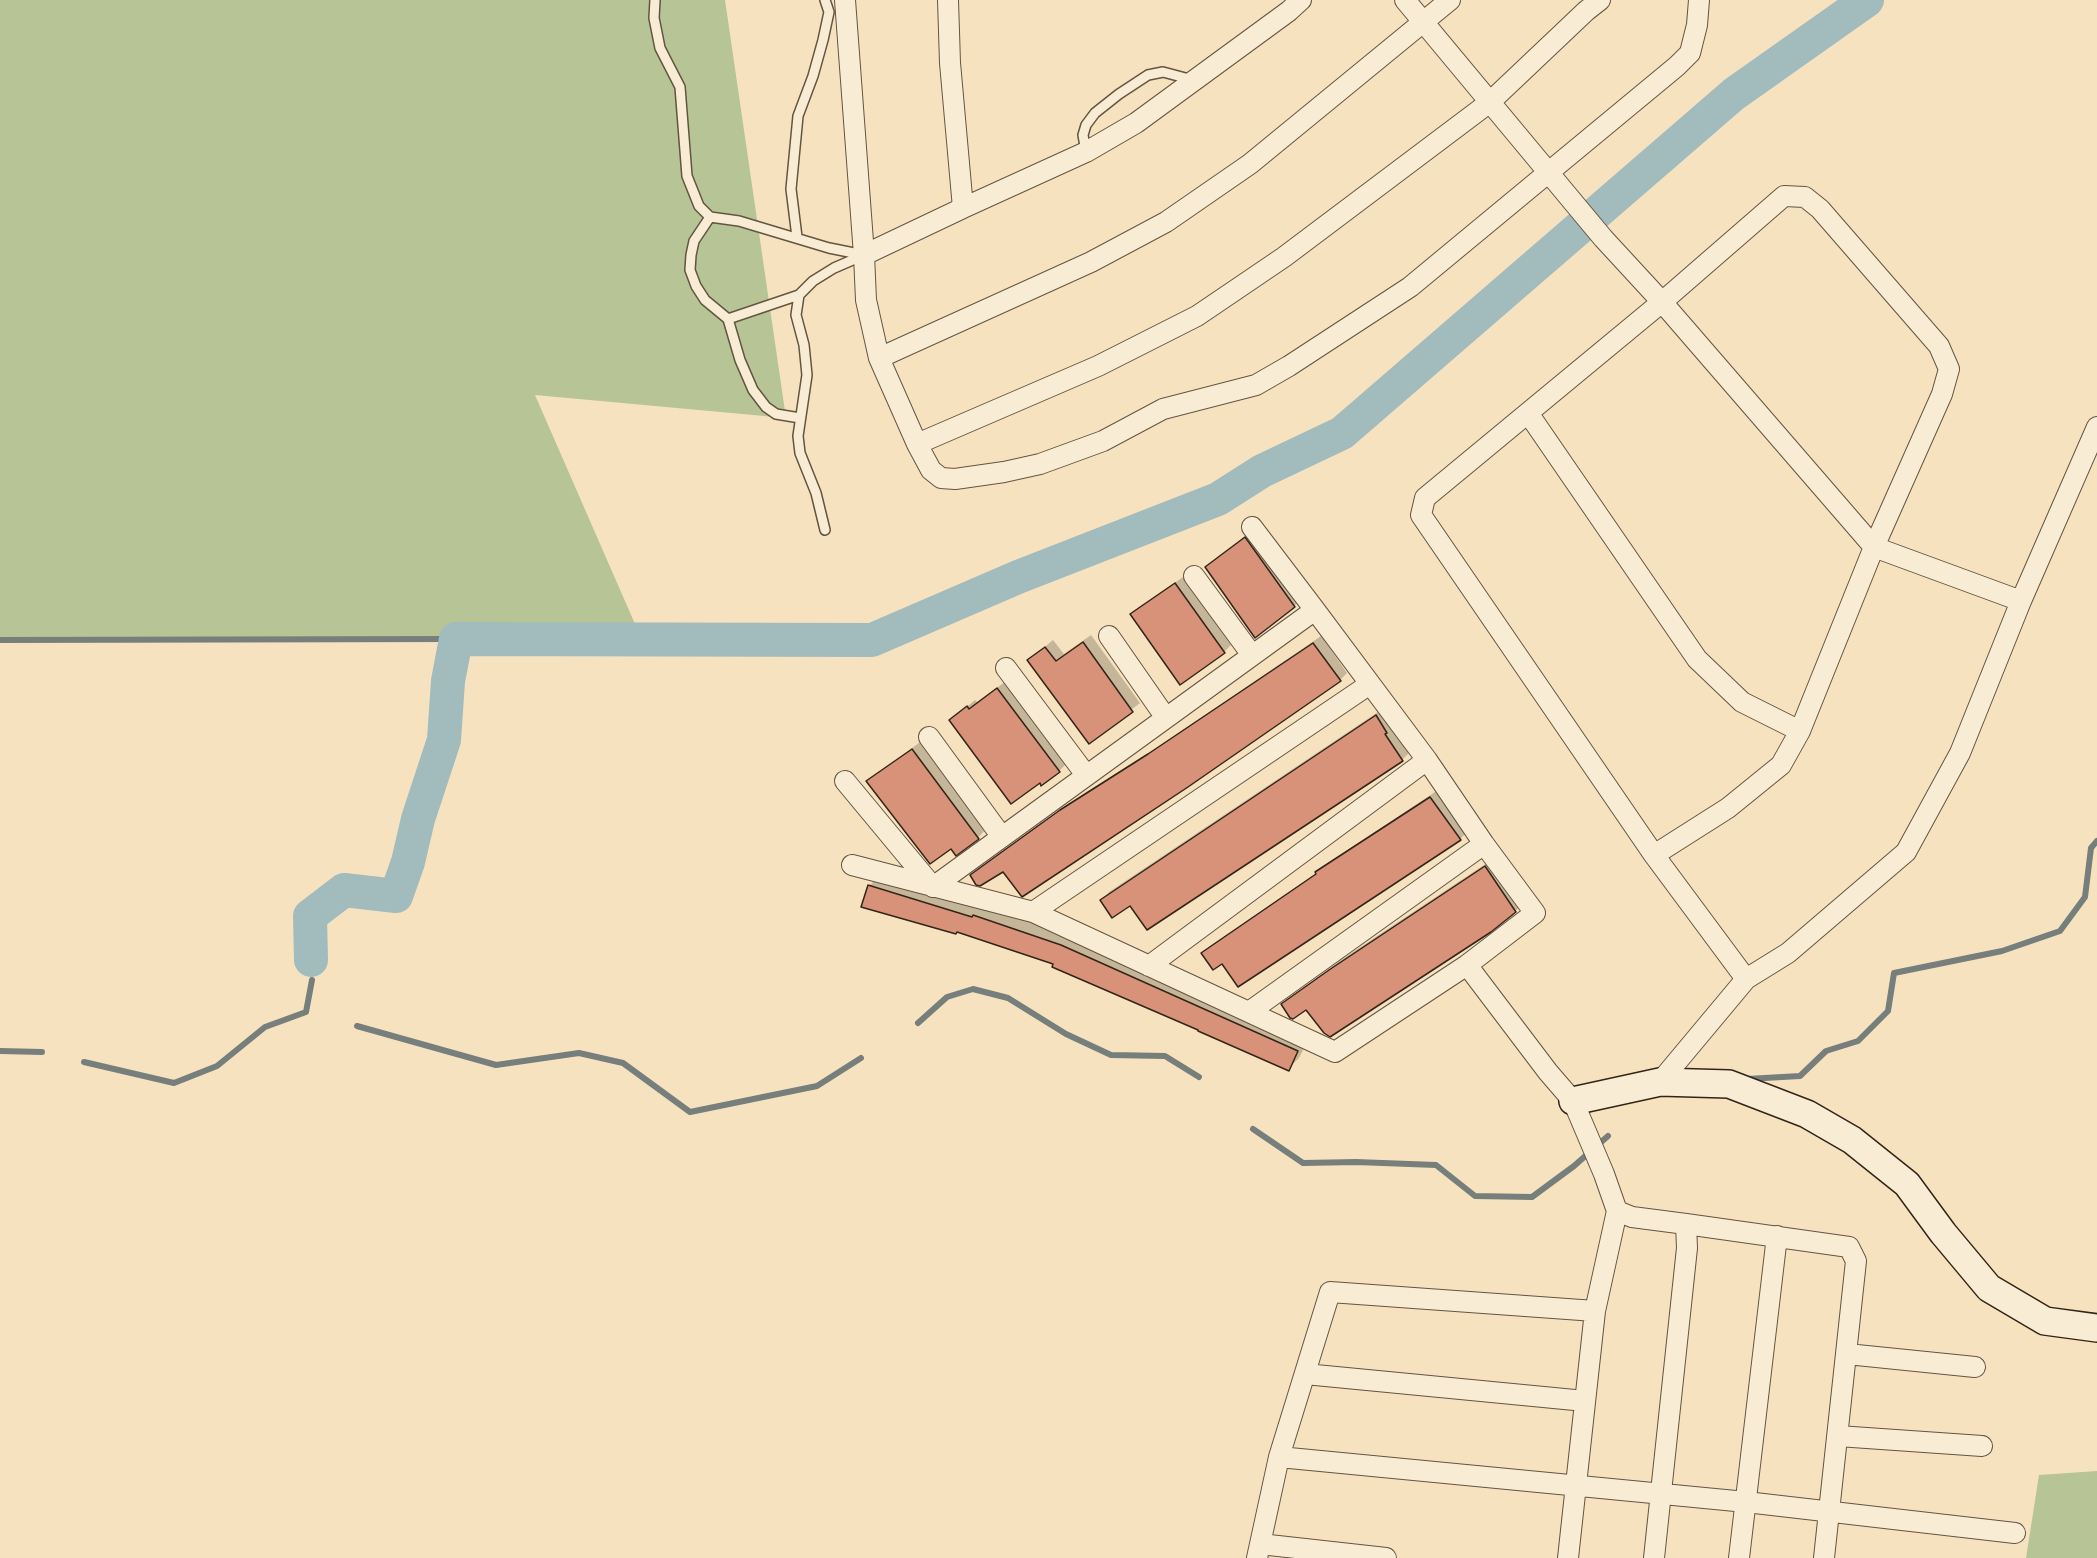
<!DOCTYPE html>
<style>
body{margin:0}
canvas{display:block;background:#f6e2bf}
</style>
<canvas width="2097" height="1558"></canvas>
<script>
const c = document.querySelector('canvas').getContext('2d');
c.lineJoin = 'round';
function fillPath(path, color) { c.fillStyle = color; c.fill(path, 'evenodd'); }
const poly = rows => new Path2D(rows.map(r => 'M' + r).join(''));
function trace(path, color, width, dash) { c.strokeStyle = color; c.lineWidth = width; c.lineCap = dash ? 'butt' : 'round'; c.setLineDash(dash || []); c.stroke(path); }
fillPath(poly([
 [0,0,725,0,786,418,535,395,642,640,0,640],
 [2097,1471,2097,1558,2026,1558,2039,1475]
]), '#b7c496');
fillPath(poly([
 [1253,531,1302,599,1294,606,1207,567],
 [1183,577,1231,645,1224,652,1132,614,1139,607],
 [1091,635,1140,703,1089,742,1029,660,1053,640,1064,654],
 [1321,636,1347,673,1340,680,1003,870,971,876,979,868,1069,803,1158,747],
 [1005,682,1066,764,1059,771,951,720,975,700,977,702],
 [1384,708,1410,752,1402,760,1130,904,1102,900,1109,892],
 [920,742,985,830,978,838,951,847,868,782],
 [1438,790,1468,831,1460,839,1239,985,1222,962,1203,953,1210,946,1318,872,1325,865],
 [1493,859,1523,904,1515,911,1307,1008,1283,1004,1338,962],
 [880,875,985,905,1072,935,1308,1040,1299,1058,1288,1069,1055,963,869,886]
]), '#0003');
trace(poly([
 [0,640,456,639],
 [918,1023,947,997,973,989,1008,998,1066,1034,1111,1055,1165,1056,1199,1077],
 [357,1026,496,1065,579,1053,623,1063,690,1112,817,1086,861,1058],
 [0,1051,42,1052],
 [84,1062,174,1083,217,1066,265,1027,306,1012,312,980],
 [1747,1079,1800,1076,1826,1051,1858,1041,1888,1011,1894,973,2002,951,2060,931,2085,897,2091,848,2097,841],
 [1253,1129,1303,1163,1356,1162,1436,1165,1475,1196,1532,1197,1574,1166,1608,1136]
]), '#767f7b', 6);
trace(poly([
 [311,960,310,916,344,890,396,896,408,862,418,819,444,740,448,681,456,639,872,640,1018,577,1218,499,1262,471,1342,433,1734,94,1867,0]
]), '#a2bbbd', 34);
const building = poly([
 [1245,537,1295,607,1255,638,1205,567,1245,537],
 [1175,583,1225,653,1180,685,1130,614,1175,583],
 [1083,642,1133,712,1089,744,1027,660,1045,647,1056,661,1083,642],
 [1313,643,1341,681,1188,787,1022,897,1003,872,980,886,976,885,970,875,1060,810,1148,754,1313,643],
 [997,688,1060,772,1041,786,1040,783,1011,804,949,720,967,706,969,709,997,688],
 [1376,715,1387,733,1385,734,1403,761,1147,930,1130,906,1112,918,1100,900,1376,715],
 [912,749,979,839,956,856,951,849,930,864,866,781,912,749],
 [1430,797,1461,840,1238,987,1222,964,1213,970,1201,953,1316,874,1315,872,1430,797],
 [1485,866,1516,912,1491,932,1330,1037,1324,1033,1306,1010,1293,1019,1290,1018,1281,1004,1329,970,1485,866],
 [868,885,972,917,973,915,1061,945,1298,1051,1289,1071,1198,1031,1198,1030,1052,967,1053,964,957,932,956,934,861,907,868,885]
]);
fillPath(building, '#d8927a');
trace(building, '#332419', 1.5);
const service = poly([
 [655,0,654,18,660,48,680,87,687,176,699,206,710,217,739,221,829,248,864,255],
 [1086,152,1083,135,1086,125,1095,113,1119,94,1148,75,1163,72,1193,80],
 [710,217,694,241,691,255,690,270,696,286,705,300,728,319,740,360,753,390,766,407,776,414,800,418],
 [797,237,791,189,798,116,813,76,823,40,829,12,825,0],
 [728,319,799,295],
 [825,530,816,493,800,453,798,436,807,375,804,345,796,315,799,295,813,281,834,268,864,255]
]);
const minor = poly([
 [845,0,864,255,866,300,879,358,917,444,931,470,941,478,955,479,1004,472,1040,464,1103,441,1163,409,1256,385,1289,366,1410,287,1677,66,1690,53,1697,25,1699,0],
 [948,0,950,63,963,208,1086,152,1136,123,1289,11,1301,0],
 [1405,0,1603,238,1662,302,1874,547,2021,601],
 [864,255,963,208],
 [879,358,1091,262,1166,222,1250,164,1450,0],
 [1528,413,1697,659,1742,702,1800,731],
 [917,444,1098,366,1197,316,1284,257,1490,102,1586,11,1600,0],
 [1252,527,1315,610,1427,760,1484,844,1535,913,1467,965,1335,1052,1033,912,1370,684],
 [1194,576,1252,655],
 [1109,636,1166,718],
 [1006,668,1086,775],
 [929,737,1002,837],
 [845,781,933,887,1315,610],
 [1654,855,1728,808,1781,765,1800,731,1874,547,1942,394,1949,369,1939,346,1820,209,1805,197,1784,196,1662,302,1425,498,1421,515,1654,855,1746,979],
 [852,865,1033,912],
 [1467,965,1548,1072,1573,1101,1604,1174,1617,1211,1595,1311,1568,1558],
 [1149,966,1427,760],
 [1249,1012,1484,844],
 [1660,1082,1746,979,1788,953,1906,852,1960,753,2021,601,2097,427],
 [1617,1211,1632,1217,1686,1224,1687,1248,1654,1558],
 [1686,1224,1849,1247,1856,1261,1824,1558],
 [1847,1354,1975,1367],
 [1305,1374,1585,1401],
 [1838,1436,1982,1446],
 [1279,1457,1746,1502,2015,1533],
 [1260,1544,1386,1558],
 [1257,1558,1279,1457,1330,1292,1595,1311],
 [1739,1558,1777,1236]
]);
const secondary = poly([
 [1573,1101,1660,1082,1729,1084,1807,1114,1852,1140,1907,1184,1943,1233,1989,1288,2045,1321,2097,1328]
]);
trace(service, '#645442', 12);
trace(minor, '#645442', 22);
trace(secondary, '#332419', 30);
trace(service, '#f9ecd5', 9);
trace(minor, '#f9ecd5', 20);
trace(secondary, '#f9ecd5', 27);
</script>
